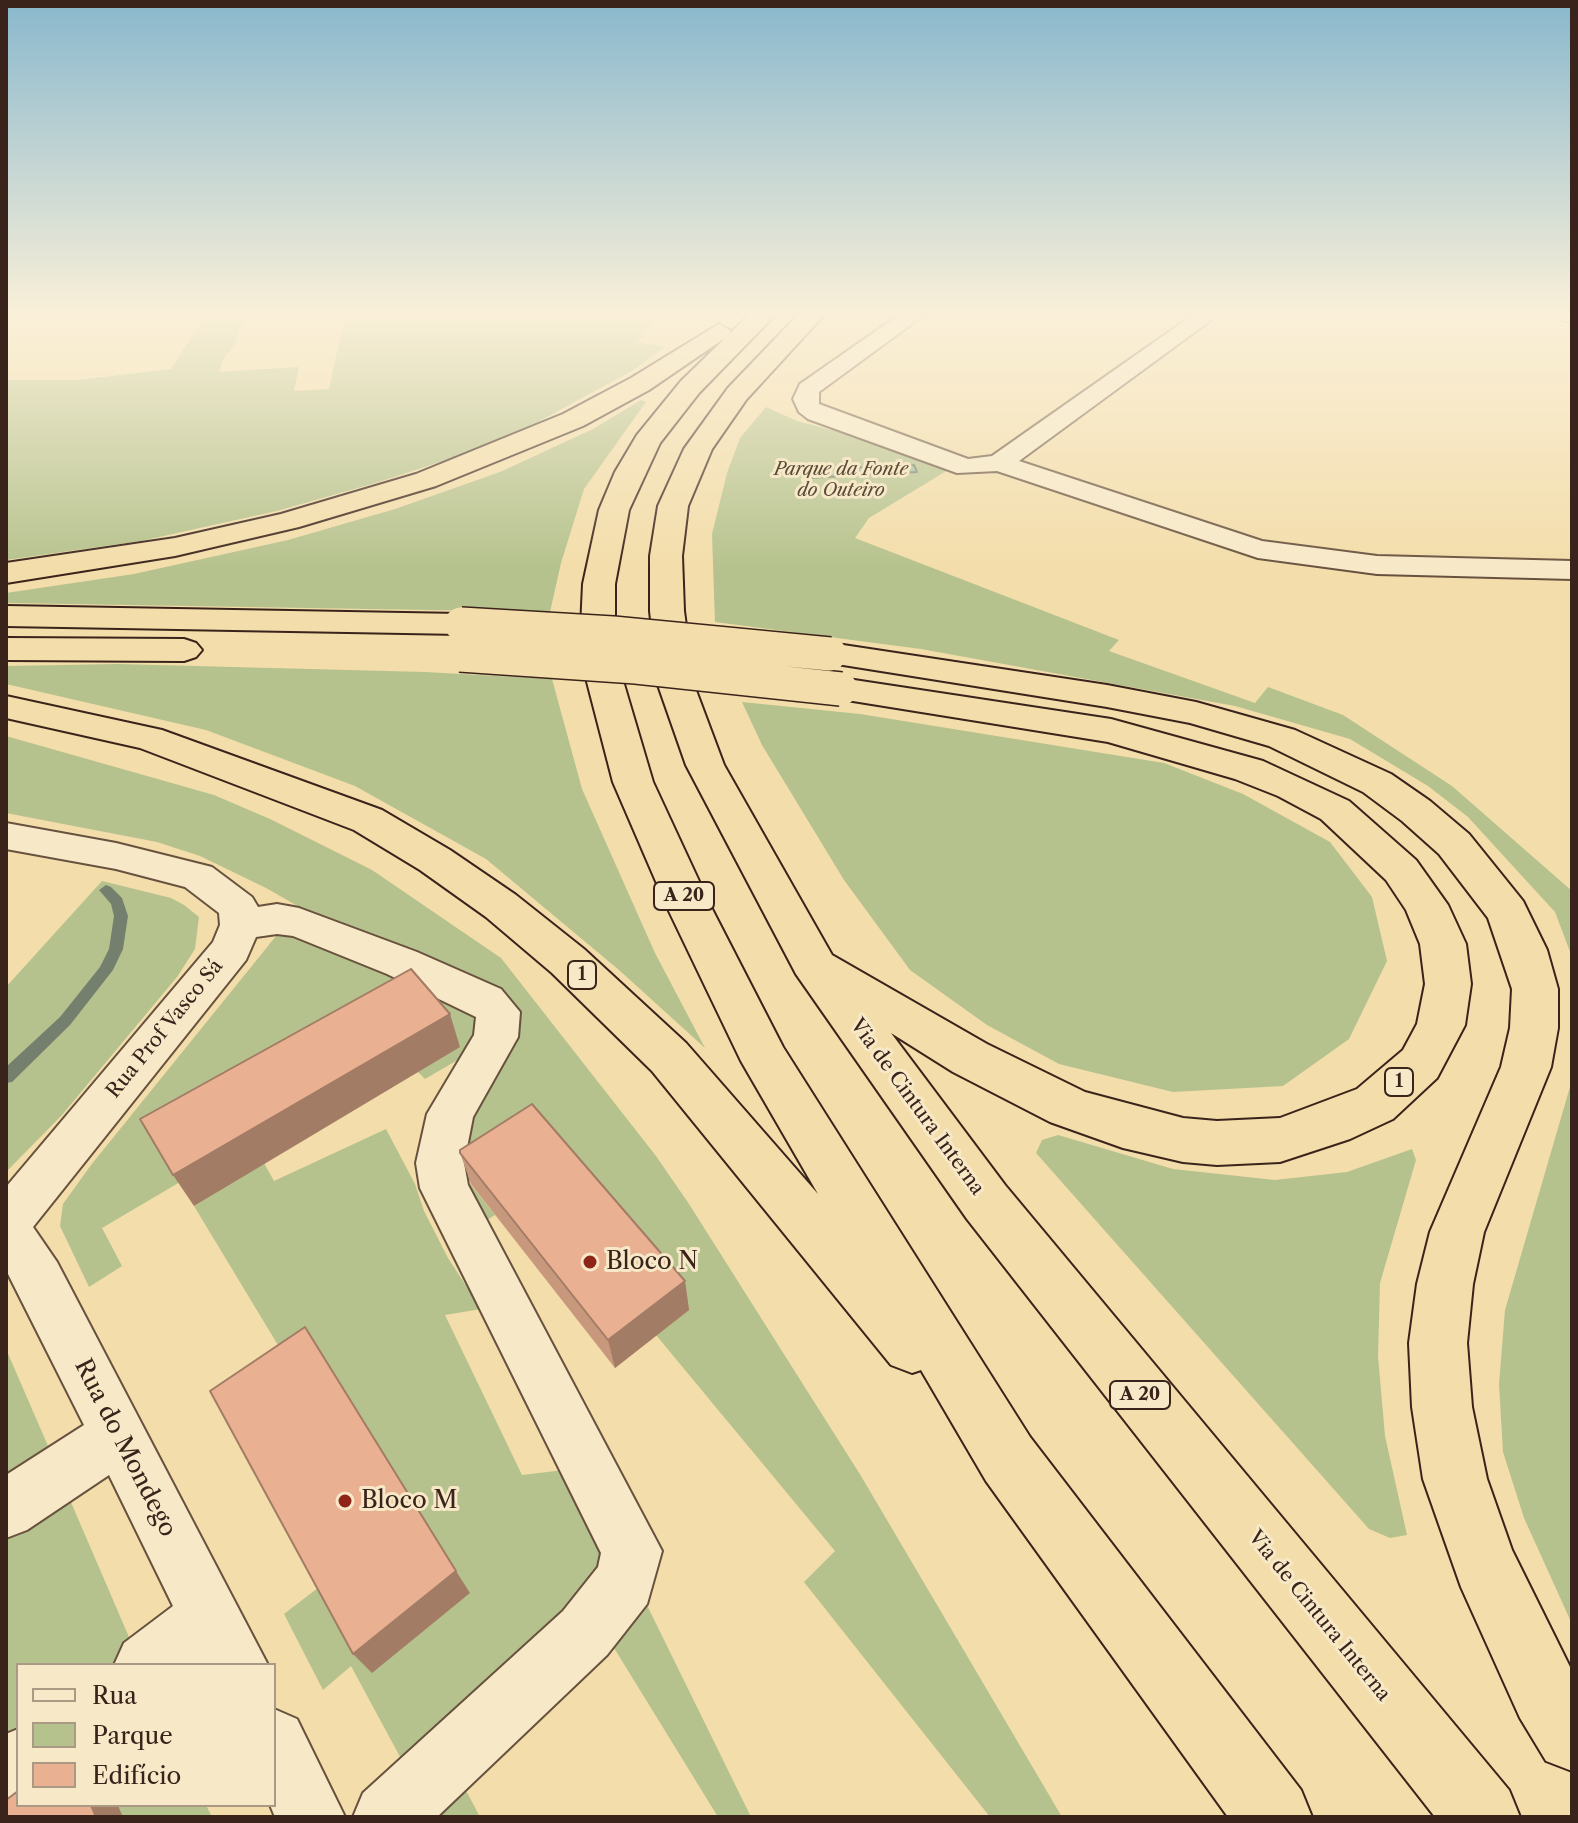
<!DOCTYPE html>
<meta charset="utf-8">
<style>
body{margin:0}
#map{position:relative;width:1578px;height:1823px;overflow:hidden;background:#f3ddaa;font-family:"Libre Caslon Text",serif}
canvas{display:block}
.frame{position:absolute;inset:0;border:8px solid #3a231b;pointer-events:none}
.legend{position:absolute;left:16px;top:1663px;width:260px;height:144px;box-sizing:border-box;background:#f7e9c8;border:2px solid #ab9a83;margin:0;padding:10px 14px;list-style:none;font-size:24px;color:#3a231b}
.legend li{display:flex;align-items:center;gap:16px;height:40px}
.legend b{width:40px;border:2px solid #ab9a83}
</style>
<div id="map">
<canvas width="1578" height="1823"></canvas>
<div class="frame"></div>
<ul class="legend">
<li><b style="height:10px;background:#f7e9c8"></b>Rua</li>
<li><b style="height:22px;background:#b5c28d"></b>Parque</li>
<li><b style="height:22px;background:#e9b191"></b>Edifício</li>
</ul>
</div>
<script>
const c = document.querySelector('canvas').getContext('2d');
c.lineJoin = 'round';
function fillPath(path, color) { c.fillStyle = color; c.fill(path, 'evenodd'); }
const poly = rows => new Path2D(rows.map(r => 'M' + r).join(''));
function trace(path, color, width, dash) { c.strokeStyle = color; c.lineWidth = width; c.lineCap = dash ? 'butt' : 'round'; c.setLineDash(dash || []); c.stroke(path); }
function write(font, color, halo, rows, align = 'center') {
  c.font = font + ' "Libre Caslon Text",serif'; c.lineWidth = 6; c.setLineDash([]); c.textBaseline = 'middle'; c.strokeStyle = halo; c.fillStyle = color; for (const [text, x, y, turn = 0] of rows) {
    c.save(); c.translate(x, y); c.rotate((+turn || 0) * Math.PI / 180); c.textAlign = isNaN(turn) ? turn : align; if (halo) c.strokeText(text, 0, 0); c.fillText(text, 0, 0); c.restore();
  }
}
fillPath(poly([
 [205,315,245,315,235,344,223,360,219,372,299,367,294,391,329,389,345,315,657,315,638,342,665,347,632,371,536,423,470,452,379,482,277,511,141,541,6,560,6,380,77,380,171,369],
 [641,400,646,402,584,489,561,563,550,612,6,603,6,593,134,574,288,540,395,509,500,472,593,429],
 [766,407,797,421,854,436,948,470,869,518,855,538,1119,640,1109,651,1255,703,1268,687,1343,715,1452,786,1572,891,1572,957,1555,912,1468,817,1428,786,1350,739,1235,706,921,649,715,622,712,534,727,473,740,438],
 [118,664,425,672,552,679,582,789,655,953,705,1048,619,970,486,859,355,786,206,730,6,684,6,666],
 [742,702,860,714,1164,763,1243,794,1330,842,1372,897,1387,961,1349,1039,1283,1086,1173,1092,1059,1064,987,1025,910,970,844,880,762,745],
 [6,736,214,795,270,819,372,870,501,958,656,1156,689,1204,861,1476,1062,1817,990,1817,804,1582,835,1551,656,1335,688,1310,539,1132,469,1182,495,1215,482,1223,457,1184,460,1131,510,1027,266,888,200,856,157,842,6,813],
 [102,881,171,898,184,905,199,917,195,949,177,977,62,1115,6,1172,6,987],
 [290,931,483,1014,473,1051,425,1079,418,1072,180,1182,102,1228,122,1266,89,1287,60,1226,63,1204,91,1165,268,946,276,936],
 [1572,1080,1572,1624,1524,1518,1503,1452,1499,1384,1505,1310],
 [386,1129,415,1184,424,1211,448,1258,481,1309,445,1315,522,1475,564,1470,598,1528,608,1574,405,1766,351,1666,323,1690,284,1614,323,1584,296,1375,194,1206,264,1163,274,1181],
 [1058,1135,1173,1169,1275,1180,1347,1172,1412,1149,1416,1160,1380,1283,1378,1356,1385,1436,1407,1535,1390,1538,1369,1529,1036,1153,1042,1140],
 [6,1349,61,1476,6,1512],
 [64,1486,135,1651,116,1665,18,1665,18,1736,6,1745,6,1525],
 [640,1591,751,1817,718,1817,611,1643],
 [462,1783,480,1817,430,1817],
 [118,1805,206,1805,212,1817,123,1817]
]), '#b5c28d');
const water = poly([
 [914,465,917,472,808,478,806,470,914,465]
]);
fillPath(water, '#9cbda5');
trace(water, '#757f6e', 2);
fillPath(poly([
 [106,885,111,887,122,898,128,916,123,949,113,970,70,1025,12,1082,6,1083,6,1067,60,1017,100,967,109,949,114,916,111,904,99,890,106,885]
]), '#757f6e');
const street = poly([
 [899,315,924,315,819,392,819,404,968,459,992,456,1193,315,1218,315,1019,461,1262,541,1377,556,1572,561,1572,579,1377,574,1258,558,997,471,957,473,808,419,799,412,793,399,800,384,899,315],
 [1560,315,1572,315,1572,322,1562,320,1560,315],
 [6,823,116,843,212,867,252,897,258,907,277,904,299,908,417,952,501,989,520,1012,518,1037,473,1117,464,1163,468,1185,662,1551,647,1604,607,1655,437,1817,353,1817,363,1793,563,1611,598,1567,601,1553,420,1188,416,1163,427,1114,474,1035,476,1017,387,974,293,936,277,934,256,937,246,960,33,1227,57,1262,268,1665,114,1665,124,1643,173,1606,109,1475,27,1530,6,1538,6,1475,84,1425,6,1270,6,1187,213,942,220,925,219,913,185,887,116,869,6,849,6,823],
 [274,1709,297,1719,345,1817,275,1817,270,1805,274,1805,274,1709],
 [18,1729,18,1799,6,1804,6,1734,18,1729]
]);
const highway = poly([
 [749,315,775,315,699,393,660,443,629,510,615,584,615,627,621,674,653,782,711,907,783,1047,1030,1437,1301,1790,1312,1817,1228,1817,986,1481,921,1370,912,1373,891,1365,652,1071,552,973,486,917,420,870,354,830,140,748,6,718,6,696,162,730,382,810,450,850,516,895,584,949,686,1043,818,1194,741,1061,667,907,613,782,585,674,581,627,583,584,599,510,615,472,637,435,681,381,749,315],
 [798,315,824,315,746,400,712,449,688,506,682,556,684,611,694,685,724,765,832,955,987,1044,1085,1092,1183,1118,1217,1121,1280,1118,1357,1089,1403,1050,1417,1024,1425,984,1420,944,1406,910,1386,880,1321,819,1278,796,1235,779,1108,742,828,697,823,689,828,681,841,678,1111,719,1263,761,1349,801,1416,860,1448,905,1466,944,1471,984,1465,1025,1437,1078,1393,1119,1350,1139,1280,1162,1217,1165,1183,1162,1123,1148,1050,1122,953,1072,891,1033,1005,1185,1509,1790,1520,1817,1435,1817,967,1219,796,974,686,765,658,685,650,611,650,556,658,506,684,449,728,388,798,315],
 [719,324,731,331,728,336,649,390,583,426,436,486,299,527,175,556,6,583,6,563,175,538,281,514,416,474,563,414,631,378,719,324],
 [6,606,461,614,473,617,478,624,473,631,461,634,6,626,6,606],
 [6,638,184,639,196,643,202,650,196,657,184,661,6,660,6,638],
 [830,643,1107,685,1196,702,1295,730,1391,774,1430,801,1469,834,1523,901,1547,950,1558,989,1558,1028,1551,1067,1484,1232,1473,1284,1467,1343,1472,1407,1487,1479,1512,1550,1572,1671,1572,1771,1546,1761,1520,1718,1461,1587,1423,1479,1412,1407,1409,1343,1417,1284,1430,1232,1501,1067,1510,1028,1512,989,1488,918,1439,854,1402,821,1363,792,1269,746,1190,723,1107,707,818,661,812,654,818,647,830,643]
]);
trace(street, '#68523f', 4);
trace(highway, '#3a231b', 4);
fillPath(street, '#f7e9c8');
fillPath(highway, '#f3ddaa');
const highwayBridge = poly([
 [461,624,613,633,830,654],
 [460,655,636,667,841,689]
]);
trace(highwayBridge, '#3a231b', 36, []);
trace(highwayBridge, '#f3ddaa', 33);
fillPath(poly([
 [460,1153,685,1281,689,1310,615,1368,471,1184]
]), '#c8987d');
fillPath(poly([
 [450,1014,460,1047,194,1206,173,1175],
 [685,1281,689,1310,615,1368,608,1340],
 [456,1571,470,1593,372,1673,353,1654],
 [91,1805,118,1805,123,1817,96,1817]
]), '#a37c66');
const building = poly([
 [411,969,450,1014,173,1175,140,1119,411,969],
 [532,1104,685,1281,608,1340,460,1153,460,1150,532,1104],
 [305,1327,456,1571,353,1654,210,1391,305,1327],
 [18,1791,18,1805,91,1805,96,1817,6,1817,6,1800,18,1791]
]);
fillPath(building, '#e9b191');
trace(building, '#a37c66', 2);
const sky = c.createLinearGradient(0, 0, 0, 571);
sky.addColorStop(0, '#89b8cd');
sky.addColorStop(0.55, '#faf0d9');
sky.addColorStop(1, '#faf0d900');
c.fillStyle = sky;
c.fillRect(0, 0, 1578, 571);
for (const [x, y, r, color] of [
 [590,1262,8,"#8f2418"],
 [345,1501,8,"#8f2418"]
]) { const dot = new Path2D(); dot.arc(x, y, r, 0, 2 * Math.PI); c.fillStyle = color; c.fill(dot); trace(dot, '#f7e9c8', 3); }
write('italic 18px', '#594b38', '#f7e9c8', [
 ["Parque da Fonte",841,470],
 ["do Outeiro",841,491]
]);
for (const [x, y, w] of [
 [684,896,60],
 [582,975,28],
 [1399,1082,28],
 [1140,1395,60]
]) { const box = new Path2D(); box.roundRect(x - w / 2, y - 14, w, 28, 6); c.fillStyle = '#f7e9c8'; c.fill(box); trace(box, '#3a231b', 2); }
write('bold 18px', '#3a231b', null, [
 ["A 20",684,896],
 ["1",582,975],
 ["1",1399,1082],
 ["A 20",1140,1395]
]);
write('20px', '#3a231b', '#f7e9c8', [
 ["Rua Prof Vasco Sá",165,1029,-51],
 ["Via de Cintura Interna",917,1107,54],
 ["Via de Cintura Interna",1319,1616,51]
]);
write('24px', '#3a231b', '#f7e9c8', [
 ["Bloco N",606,1262],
 ["Bloco M",361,1501]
], 'left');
write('24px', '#3a231b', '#f7e9c8', [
 ["Rua do Mondego",125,1448,63]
]);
</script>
